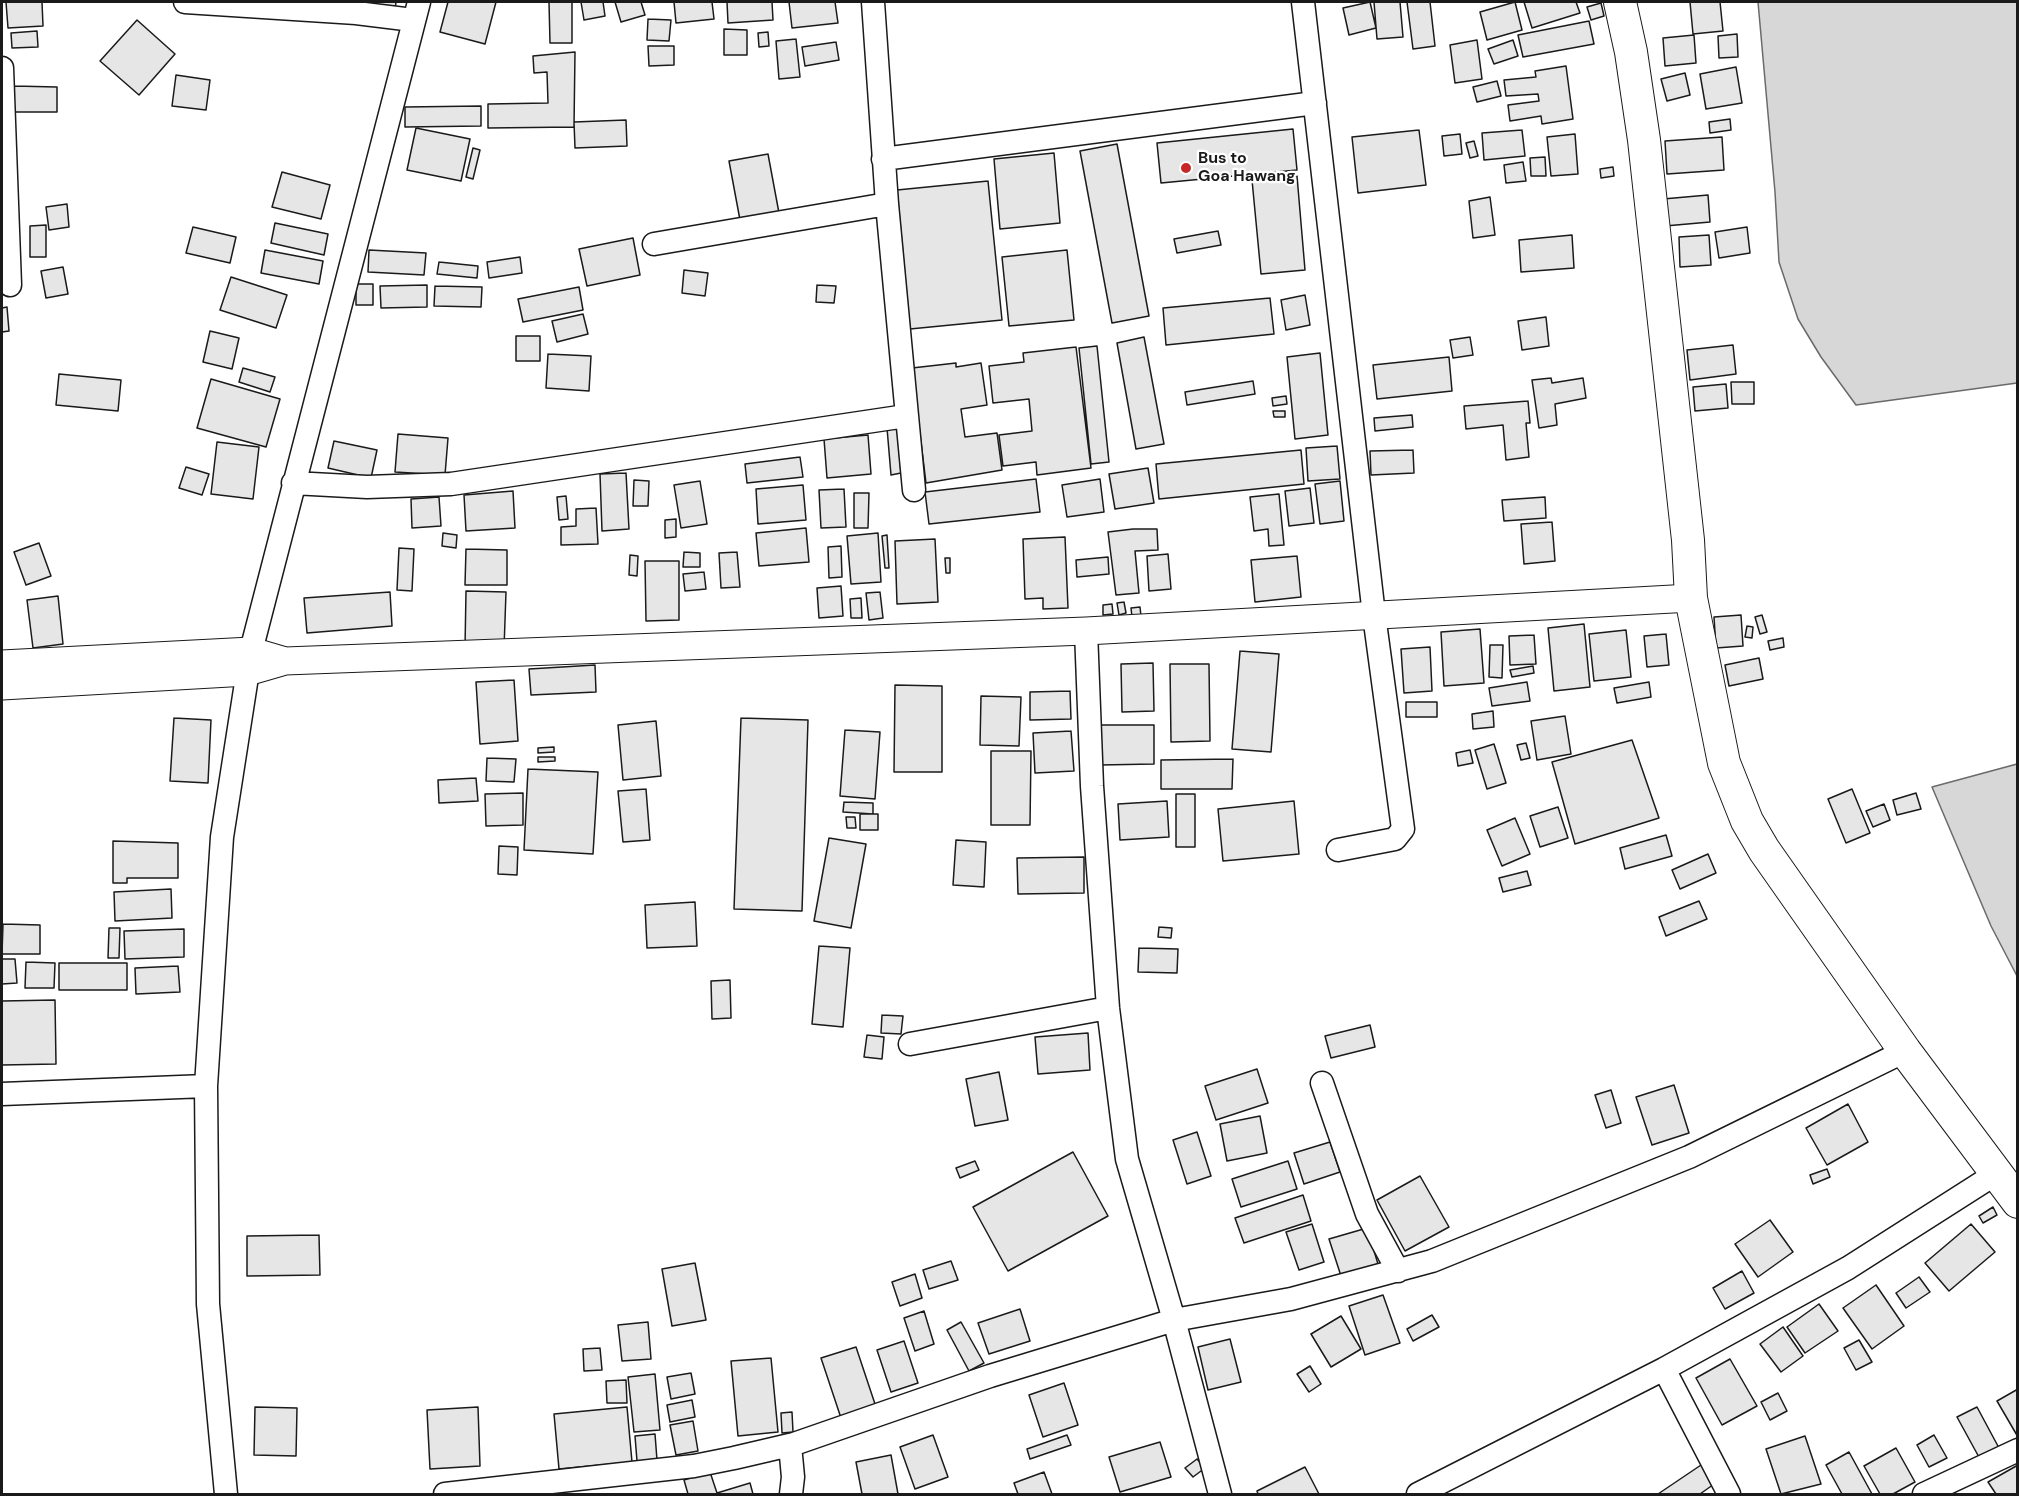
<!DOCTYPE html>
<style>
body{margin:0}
#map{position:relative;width:2019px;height:1496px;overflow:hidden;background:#fff;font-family:"DM Sans",sans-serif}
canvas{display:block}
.frame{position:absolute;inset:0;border:3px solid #1a1a1a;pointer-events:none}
</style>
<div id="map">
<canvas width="2019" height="1496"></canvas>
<div class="frame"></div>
</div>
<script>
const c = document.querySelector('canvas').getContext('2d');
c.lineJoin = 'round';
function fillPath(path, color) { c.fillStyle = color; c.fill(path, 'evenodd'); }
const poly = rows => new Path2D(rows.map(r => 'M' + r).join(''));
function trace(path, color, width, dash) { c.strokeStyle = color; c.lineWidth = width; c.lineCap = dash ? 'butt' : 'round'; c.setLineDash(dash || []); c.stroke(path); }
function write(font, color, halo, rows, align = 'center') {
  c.font = font + ' "DM Sans",sans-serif'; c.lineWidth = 4.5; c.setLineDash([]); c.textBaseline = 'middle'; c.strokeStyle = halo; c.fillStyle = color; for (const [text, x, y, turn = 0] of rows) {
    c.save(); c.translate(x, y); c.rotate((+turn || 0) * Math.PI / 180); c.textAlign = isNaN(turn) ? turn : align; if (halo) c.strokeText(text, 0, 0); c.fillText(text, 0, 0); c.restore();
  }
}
const water = poly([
 [1758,2,2017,2,2017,383,1856,405,1821,357,1798,319,1779,262,1775,192,1758,2],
 [2017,764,2018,764,2017,976,1991,926,1932,787,2017,764]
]);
fillPath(water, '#d7d7d7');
trace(water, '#6a6a6a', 1.5);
const building = poly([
 [6,2,42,2,43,26,8,28,6,2],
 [359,2,396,2,395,10,358,8,359,2],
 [448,2,496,2,485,44,440,32,448,2],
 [549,2,572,2,572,43,550,43,549,2],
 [581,2,603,2,605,16,584,20,581,2],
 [615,2,641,2,645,15,621,22,615,2],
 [674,2,712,2,714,19,676,23,674,2],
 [727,2,772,2,773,20,728,23,727,2],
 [789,2,835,2,838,23,792,28,789,2],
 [1370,2,1376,28,1349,35,1343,8,1370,2],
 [1374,2,1400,2,1403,37,1377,39,1374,2],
 [1407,2,1430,2,1435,46,1413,49,1407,2],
 [1515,2,1522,30,1487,40,1480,12,1515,2],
 [1524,2,1576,2,1580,13,1532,28,1524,2],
 [1690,2,1720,2,1723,31,1693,34,1690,2],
 [1601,3,1604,16,1591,20,1587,7,1601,3],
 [648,19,671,20,669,41,647,40,648,19],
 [137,20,175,54,139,95,100,61,137,20],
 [1589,21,1594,44,1523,57,1518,35,1589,21],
 [724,29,747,30,747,55,724,55,724,29],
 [37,31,38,47,12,48,11,33,37,31],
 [768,32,769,46,759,47,758,33,768,32],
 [1737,34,1738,57,1719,58,1718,36,1737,34],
 [1694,35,1696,63,1665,66,1663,38,1694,35],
 [796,39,800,77,779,79,776,41,796,39],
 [1477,40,1482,79,1455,83,1450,45,1477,40],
 [1513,40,1518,56,1494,64,1488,49,1513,40],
 [836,42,839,60,805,66,802,47,836,42],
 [648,46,674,46,674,65,649,66,648,46],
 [575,52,574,127,488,128,488,104,548,103,547,72,534,73,533,56,575,52],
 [1566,66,1573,119,1542,124,1541,116,1510,121,1508,105,1539,101,1538,94,1506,96,1504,80,1536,77,1535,71,1566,66],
 [1736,67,1742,103,1706,109,1700,74,1736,67],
 [1685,73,1690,95,1667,101,1661,79,1685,73],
 [176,75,210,80,206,110,172,106,176,75],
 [1497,81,1501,96,1477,102,1473,87,1497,81],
 [14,86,57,87,57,112,13,112,14,86],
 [481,106,481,126,405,127,405,107,481,106],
 [1730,119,1731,130,1710,133,1709,122,1730,119],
 [626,120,627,146,575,148,574,122,626,120],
 [416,128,470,139,461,181,407,170,416,128],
 [1293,129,1297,170,1161,183,1157,143,1293,129],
 [1419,130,1426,185,1358,193,1352,137,1419,130],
 [1522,130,1525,156,1484,160,1482,133,1522,130],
 [1460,134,1462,154,1444,156,1442,136,1460,134],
 [1575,134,1578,174,1551,176,1547,137,1575,134],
 [1722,137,1724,170,1667,174,1665,141,1722,137],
 [1474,141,1478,156,1470,158,1466,143,1474,141],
 [1117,144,1149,316,1112,323,1080,151,1117,144],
 [473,148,480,150,473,179,466,177,473,148],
 [1054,153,1060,223,1000,229,994,159,1054,153],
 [768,154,779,213,740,220,729,161,768,154],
 [1545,157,1546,176,1531,176,1530,158,1545,157],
 [1523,162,1526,181,1506,183,1504,165,1523,162],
 [1613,167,1614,176,1601,178,1600,169,1613,167],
 [282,172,330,185,321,219,272,207,282,172],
 [1297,176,1305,270,1261,274,1252,180,1297,176],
 [988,181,1002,320,910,329,897,190,988,181],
 [1708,195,1710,222,1665,226,1663,199,1708,195],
 [1490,197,1495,235,1473,238,1469,201,1490,197],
 [67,204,69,227,49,230,46,207,67,204],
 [275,223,328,234,324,255,271,243,275,223],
 [46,225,46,257,30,257,30,226,46,225],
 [193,227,236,237,230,263,186,253,193,227],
 [1747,227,1750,253,1719,258,1715,232,1747,227],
 [1218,231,1221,245,1177,253,1174,239,1218,231],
 [1572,235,1574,268,1521,272,1519,240,1572,235],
 [1709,235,1711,265,1680,267,1679,237,1709,235],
 [633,238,640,275,587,286,579,249,633,238],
 [265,250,323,261,319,284,261,273,265,250],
 [369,250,426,253,424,275,368,272,369,250],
 [1067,250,1074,320,1009,326,1002,257,1067,250],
 [520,257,522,273,489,278,487,262,520,257],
 [439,262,478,266,477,278,437,274,439,262],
 [63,267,68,294,46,298,41,271,63,267],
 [684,270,708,273,705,296,682,293,684,270],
 [231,277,287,295,276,328,220,310,231,277],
 [356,284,373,284,373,305,356,305,356,284],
 [427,285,427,307,381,308,380,286,427,285],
 [817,285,836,286,834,303,816,302,817,285],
 [435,286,482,287,481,307,434,306,435,286],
 [579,287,583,310,523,322,518,299,579,287],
 [1305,295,1310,325,1286,330,1281,300,1305,295],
 [1270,298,1274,334,1166,345,1163,308,1270,298],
 [7,307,9,331,2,332,2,308,7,307],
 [583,314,588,334,557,342,552,321,583,314],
 [1546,317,1549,346,1522,350,1518,321,1546,317],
 [210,331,239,338,232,369,203,362,210,331],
 [516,336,540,336,540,361,516,361,516,336],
 [1144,337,1164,444,1136,449,1117,343,1144,337],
 [1470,337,1473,355,1453,358,1450,340,1470,337],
 [1733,345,1736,374,1690,380,1687,350,1733,345],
 [1097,346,1109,462,1091,464,1079,348,1097,346],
 [1076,347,1091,468,1037,475,1036,462,1003,466,999,435,1032,431,1029,399,993,403,989,366,1024,362,1023,353,1076,347],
 [1320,353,1328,435,1295,439,1287,357,1320,353],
 [548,354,591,356,589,391,546,388,548,354],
 [1449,357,1452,391,1377,399,1373,365,1449,357],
 [956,363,956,367,981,363,987,405,961,409,965,437,997,433,1002,470,926,483,912,368,956,363],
 [243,368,275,377,270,392,239,382,243,368],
 [59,374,121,380,118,411,56,405,59,374],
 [1551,378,1552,383,1583,378,1586,398,1555,404,1557,425,1539,428,1532,380,1551,378],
 [211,379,280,399,266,447,197,428,211,379],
 [1253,381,1255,394,1187,405,1185,392,1253,381],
 [1731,382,1754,382,1754,404,1732,404,1731,382],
 [1726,384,1728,408,1695,411,1693,387,1726,384],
 [1286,396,1287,404,1273,406,1272,398,1286,396],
 [1528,401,1530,423,1526,423,1529,457,1506,460,1503,425,1466,429,1464,406,1528,401],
 [1273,411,1285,411,1285,417,1274,417,1273,411],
 [1412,415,1413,427,1375,431,1374,418,1412,415],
 [897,427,901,473,891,475,887,428,897,427],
 [398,434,448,438,445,475,395,472,398,434],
 [868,435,871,474,827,478,824,439,868,435],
 [334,441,377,450,371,478,328,468,334,441],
 [217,442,259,447,253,499,211,494,217,442],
 [1337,446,1340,479,1308,481,1306,448,1337,446],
 [1301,450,1304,484,1159,499,1156,464,1301,450],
 [1413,450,1414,473,1371,475,1370,451,1413,450],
 [800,457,803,477,747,483,745,464,800,457],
 [186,467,209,474,202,495,179,488,186,467],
 [1148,468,1154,503,1115,509,1109,474,1148,468],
 [626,473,629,529,602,531,600,474,626,473],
 [1036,479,1040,512,929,524,925,492,1036,479],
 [1100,479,1104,512,1067,517,1062,485,1100,479],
 [634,480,649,481,648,506,633,506,634,480],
 [700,481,707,524,681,528,674,485,700,481],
 [1340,481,1344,521,1320,524,1315,484,1340,481],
 [803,485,806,520,758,524,756,489,803,485],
 [1310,488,1314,523,1289,526,1285,491,1310,488],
 [844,489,846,527,821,528,819,490,844,489],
 [513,491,515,528,466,531,464,495,513,491],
 [854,493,869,493,868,528,854,528,854,493],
 [1279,494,1284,545,1269,546,1268,529,1254,531,1250,497,1279,494],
 [566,496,568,519,559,520,557,497,566,496],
 [439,497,441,526,412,528,411,499,439,497],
 [1545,497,1546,518,1504,521,1502,500,1545,497],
 [596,508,598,544,561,545,561,527,576,526,576,509,596,508],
 [676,519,676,537,665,538,665,520,676,519],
 [1552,522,1555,561,1524,564,1521,524,1552,522],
 [806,528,809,562,759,566,756,533,806,528],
 [1133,529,1157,529,1158,550,1135,551,1139,593,1116,595,1108,532,1133,529],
 [443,533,457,535,456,548,442,546,443,533],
 [878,533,881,582,851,584,847,536,878,533],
 [887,535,889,568,885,568,882,536,887,535],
 [1065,537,1068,608,1043,609,1043,598,1025,599,1023,539,1065,537],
 [935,539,938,602,897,604,895,541,935,539],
 [39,543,51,576,26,585,14,552,39,543],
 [841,546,842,577,829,578,828,547,841,546],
 [399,548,414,549,412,591,397,590,399,548],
 [466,549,507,550,507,585,465,585,466,549],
 [684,552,700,553,700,567,683,567,684,552],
 [737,552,740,587,721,588,719,553,737,552],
 [1168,554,1171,589,1149,591,1147,556,1168,554],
 [630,555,638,556,637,576,629,575,630,555],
 [1297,556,1301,597,1255,602,1251,560,1297,556],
 [1108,557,1109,574,1077,577,1076,560,1108,557],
 [945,558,950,558,950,573,946,573,945,558],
 [645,561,679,561,679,620,646,621,645,561],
 [704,572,706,589,685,591,683,574,704,572],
 [841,586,843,616,819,618,817,588,841,586],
 [466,591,506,592,504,649,465,648,466,591],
 [390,592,392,626,307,633,304,598,390,592],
 [880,592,883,618,869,620,866,593,880,592],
 [58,596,63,644,33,648,27,600,58,596],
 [861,598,862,618,851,618,850,599,861,598],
 [1124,602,1126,613,1119,615,1117,603,1124,602],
 [1112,604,1113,614,1103,615,1103,605,1112,604],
 [1140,607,1141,616,1132,617,1131,608,1140,607],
 [1741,615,1743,646,1716,648,1714,617,1741,615],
 [1762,615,1767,632,1760,634,1755,617,1762,615],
 [1584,624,1590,687,1554,691,1548,628,1584,624],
 [1747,626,1753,627,1752,638,1745,637,1747,626],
 [1480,629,1484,683,1444,686,1441,632,1480,629],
 [1626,630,1631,677,1594,681,1589,634,1626,630],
 [1666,634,1669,665,1647,667,1644,636,1666,634],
 [1534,635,1536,664,1510,665,1509,636,1534,635],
 [1783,638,1784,647,1770,650,1768,641,1783,638],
 [1490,645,1503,645,1502,678,1489,677,1490,645],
 [1430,647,1432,691,1404,693,1401,649,1430,647],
 [1240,651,1279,654,1271,752,1232,749,1240,651],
 [1759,658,1763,679,1729,686,1725,665,1759,658],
 [1153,663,1154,711,1122,712,1121,664,1153,663],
 [1170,664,1209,664,1210,741,1171,742,1170,664],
 [595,665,596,692,531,695,529,669,595,665],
 [1533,666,1534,673,1512,677,1510,670,1533,666],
 [514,680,518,741,480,744,476,682,514,680],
 [1527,682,1530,701,1492,706,1489,688,1527,682],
 [1649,682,1651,697,1617,703,1614,688,1649,682],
 [895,685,942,686,942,772,894,772,895,685],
 [1070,691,1071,719,1030,720,1030,692,1070,691],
 [981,696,1021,697,1019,746,980,745,981,696],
 [1406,702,1437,702,1437,717,1406,717,1406,702],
 [1493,711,1494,727,1473,729,1472,714,1493,711],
 [1565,716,1571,754,1537,760,1531,721,1565,716],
 [174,718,211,720,208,783,170,781,174,718],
 [741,718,808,720,802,911,734,909,741,718],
 [656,721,661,776,623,780,618,725,656,721],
 [1099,725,1154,725,1154,764,1100,765,1099,725],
 [845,730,880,732,875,799,840,796,845,730],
 [1071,731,1074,771,1035,773,1033,733,1071,731],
 [1632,740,1659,818,1575,844,1552,762,1632,740],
 [1526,743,1530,758,1521,760,1517,745,1526,743],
 [1494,744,1506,783,1487,789,1475,750,1494,744],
 [554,747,554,752,538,753,538,748,554,747],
 [1470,750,1473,763,1458,766,1456,753,1470,750],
 [991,751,1031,751,1030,825,991,825,991,751],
 [538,757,555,757,555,761,538,762,538,757],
 [487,758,516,759,514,782,486,781,487,758],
 [1233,759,1232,789,1161,789,1161,760,1233,759],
 [528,769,598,772,593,854,524,850,528,769],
 [476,778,478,801,439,803,438,780,476,778],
 [646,789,650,840,623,842,618,791,646,789],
 [1852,789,1870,833,1846,843,1828,799,1852,789],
 [523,793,523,825,486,826,485,794,523,793],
 [1916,793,1921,809,1897,815,1893,800,1916,793],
 [1176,794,1195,794,1195,847,1176,847,1176,794],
 [1167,801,1169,837,1120,840,1118,804,1167,801],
 [1294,801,1299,854,1223,861,1218,809,1294,801],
 [844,802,873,803,873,814,843,812,844,802],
 [1884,804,1890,820,1873,827,1866,811,1884,804],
 [1558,807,1568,838,1540,847,1530,816,1558,807],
 [860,814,878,814,878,830,860,830,860,814],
 [846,817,855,817,856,828,847,828,846,817],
 [1515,818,1530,854,1502,866,1487,830,1515,818],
 [1666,835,1672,856,1625,869,1620,848,1666,835],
 [829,838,866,844,851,928,814,921,829,838],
 [956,840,986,842,984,887,953,885,956,840],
 [113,841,178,843,178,878,127,878,127,883,113,883,113,841],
 [499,846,518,847,517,875,498,874,499,846],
 [1708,854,1716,873,1680,889,1672,870,1708,854],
 [1084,857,1084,893,1018,894,1017,858,1084,857],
 [1527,871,1531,885,1503,892,1499,878,1527,871],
 [171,889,172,918,115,921,114,892,171,889],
 [1699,901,1707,919,1666,936,1659,917,1699,901],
 [695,902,697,946,647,948,645,905,695,902],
 [3,924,40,925,40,954,2,954,3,924],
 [1159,927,1172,928,1171,938,1158,937,1159,927],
 [109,928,120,928,119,958,108,958,109,928],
 [184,929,184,957,125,959,124,931,184,929],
 [819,946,850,948,843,1027,812,1024,819,946],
 [1139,948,1178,949,1177,973,1138,972,1139,948],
 [2,959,15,959,17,983,2,984,2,959],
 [26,962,55,963,54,988,25,988,26,962],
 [59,963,127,963,127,990,59,990,59,963],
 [178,966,180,992,136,994,135,968,178,966],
 [730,980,731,1018,712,1019,711,981,730,980],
 [55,1000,56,1064,2,1065,2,1001,55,1000],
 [882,1015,903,1016,901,1034,881,1033,882,1015],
 [1370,1025,1375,1047,1331,1058,1325,1036,1370,1025],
 [1088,1033,1090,1070,1038,1074,1035,1037,1088,1033],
 [867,1035,884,1037,882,1059,864,1057,867,1035],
 [1257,1069,1268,1103,1216,1120,1205,1086,1257,1069],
 [999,1072,1008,1120,975,1126,966,1079,999,1072],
 [1674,1085,1689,1133,1652,1145,1636,1097,1674,1085],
 [1611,1090,1621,1123,1606,1128,1595,1095,1611,1090],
 [1848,1104,1868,1142,1827,1165,1806,1128,1848,1104],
 [1260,1116,1267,1153,1227,1161,1220,1124,1260,1116],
 [1197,1132,1211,1176,1187,1184,1173,1140,1197,1132],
 [1330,1142,1340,1172,1304,1184,1294,1153,1330,1142],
 [1073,1152,1108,1216,1008,1271,973,1207,1073,1152],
 [975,1161,979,1170,960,1178,956,1168,975,1161],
 [1288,1161,1297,1189,1241,1207,1232,1179,1288,1161],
 [1827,1169,1830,1177,1813,1184,1810,1175,1827,1169],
 [1420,1176,1449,1227,1405,1251,1377,1200,1420,1176],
 [1303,1195,1311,1221,1244,1243,1235,1218,1303,1195],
 [1993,1207,1997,1215,1983,1223,1979,1216,1993,1207],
 [1770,1220,1793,1252,1758,1277,1735,1244,1770,1220],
 [1312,1224,1324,1262,1299,1270,1286,1232,1312,1224],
 [1971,1224,1995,1252,1949,1291,1925,1263,1971,1224],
 [1367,1228,1378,1264,1341,1276,1329,1239,1367,1228],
 [319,1235,320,1275,247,1276,247,1236,319,1235],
 [951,1261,958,1280,929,1289,923,1270,951,1261],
 [695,1263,706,1320,672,1326,662,1269,695,1263],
 [1742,1271,1754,1293,1725,1309,1713,1288,1742,1271],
 [915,1274,922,1298,900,1306,892,1282,915,1274],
 [1919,1277,1930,1292,1906,1308,1896,1293,1919,1277],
 [1876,1285,1904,1326,1872,1349,1843,1308,1876,1285],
 [1383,1295,1400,1343,1365,1355,1349,1306,1383,1295],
 [1819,1304,1838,1331,1805,1353,1787,1327,1819,1304],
 [1020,1309,1030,1341,989,1354,978,1323,1020,1309],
 [924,1311,934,1344,915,1351,904,1318,924,1311],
 [1432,1315,1439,1327,1413,1341,1407,1329,1432,1315],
 [1341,1316,1361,1349,1331,1367,1311,1334,1341,1316],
 [648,1322,651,1359,622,1361,618,1325,648,1322],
 [961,1322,984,1363,969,1371,947,1330,961,1322],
 [1783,1327,1803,1356,1781,1372,1760,1344,1783,1327],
 [1230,1339,1241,1382,1208,1390,1198,1347,1230,1339],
 [1859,1340,1872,1362,1856,1370,1844,1348,1859,1340],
 [904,1341,918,1383,891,1392,877,1350,904,1341],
 [856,1347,876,1407,841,1418,821,1358,856,1347],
 [600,1348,602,1370,584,1371,583,1349,600,1348],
 [771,1358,778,1432,738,1436,731,1361,771,1358],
 [1730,1359,1757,1406,1722,1425,1696,1378,1730,1359],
 [1310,1366,1321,1384,1309,1392,1297,1374,1310,1366],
 [691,1373,695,1394,671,1399,667,1377,691,1373],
 [655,1374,660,1430,634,1432,628,1377,655,1374],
 [626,1380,627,1403,607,1403,606,1381,626,1380],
 [1064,1383,1078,1425,1043,1437,1029,1395,1064,1383],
 [2018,1389,2018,1437,1997,1401,2018,1389],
 [1778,1393,1787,1411,1770,1420,1761,1402,1778,1393],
 [692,1400,695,1417,670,1422,667,1405,692,1400],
 [255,1407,297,1408,296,1456,254,1455,255,1407],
 [478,1407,480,1466,430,1469,427,1410,478,1407],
 [627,1407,632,1462,559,1469,554,1414,627,1407],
 [1977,1407,1999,1448,1980,1459,1957,1417,1977,1407],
 [792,1412,793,1432,782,1433,781,1413,792,1412],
 [693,1421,698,1451,676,1455,670,1425,693,1421],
 [655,1434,657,1460,637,1461,635,1436,655,1434],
 [933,1435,948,1477,915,1489,900,1447,933,1435],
 [1067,1435,1071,1445,1030,1459,1027,1449,1067,1435],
 [1934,1435,1947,1458,1929,1467,1917,1445,1934,1435],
 [1805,1436,1821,1484,1781,1494,1766,1449,1805,1436],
 [1160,1442,1171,1477,1120,1492,1109,1457,1160,1442],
 [1896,1448,1915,1482,1893,1494,1880,1494,1864,1466,1896,1448],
 [1849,1452,1872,1494,1842,1494,1826,1465,1849,1452],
 [891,1455,898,1494,862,1494,856,1462,891,1455],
 [1197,1459,1205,1468,1193,1477,1185,1468,1197,1459],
 [1704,1463,1717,1482,1700,1494,1658,1494,1704,1463],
 [2018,1465,2018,1494,1996,1494,1988,1482,2018,1465],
 [1305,1467,1319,1494,1258,1494,1257,1491,1305,1467],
 [710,1472,717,1493,750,1483,753,1494,688,1494,684,1480,710,1472],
 [1044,1472,1052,1494,1018,1494,1014,1483,1044,1472]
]);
fillPath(building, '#e6e6e6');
trace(building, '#1a1a1a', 1.5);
const minor = poly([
 [185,2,356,13,413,20],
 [873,2,887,204,914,490],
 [1303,2,1374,615,1403,829,1395,839,1338,850],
 [2,68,10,285],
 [883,159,1315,103],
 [654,244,887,204],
 [293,483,367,487,451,484,906,416],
 [910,1044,1108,1008],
 [1322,1083,1367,1214,1398,1271],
 [2,1094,206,1086],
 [1664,1369,1729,1494],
 [790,1445,793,1477,791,1494],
 [226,1494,208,1304,206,1086,222,837,251,651,419,2],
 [445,1494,694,1466,734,1458,794,1444,990,1376,1174,1320,1127,1159,1108,1008,1092,786,1086,631],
 [1220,1494,1174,1320,1291,1299,1432,1261,1689,1157,1905,1051],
 [1418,1494,1664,1369,1848,1268,1997,1173],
 [1924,1494,2018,1450]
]);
const major = poly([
 [2,664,251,651,285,661],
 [2,686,247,672,285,661,1086,631,1691,598]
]);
const highway = poly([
 [1620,2,1631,52,1644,140,1688,540,1691,598,1724,763,1747,821,1764,850,1905,1051,2018,1202]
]);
trace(minor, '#1a1a1a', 25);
trace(major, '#1a1a1a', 29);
trace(highway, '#1a1a1a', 34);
trace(minor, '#fff', 22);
trace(major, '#fff', 27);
trace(highway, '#fff', 32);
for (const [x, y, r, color] of [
 [1186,168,6,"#c62828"]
]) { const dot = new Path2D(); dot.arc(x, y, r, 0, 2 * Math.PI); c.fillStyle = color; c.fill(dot); trace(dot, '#fff', 2); }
write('bold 16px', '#1a1a1a', '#fff', [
 ["Bus to",1198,159],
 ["Goa Hawang",1198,177]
], 'left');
</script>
